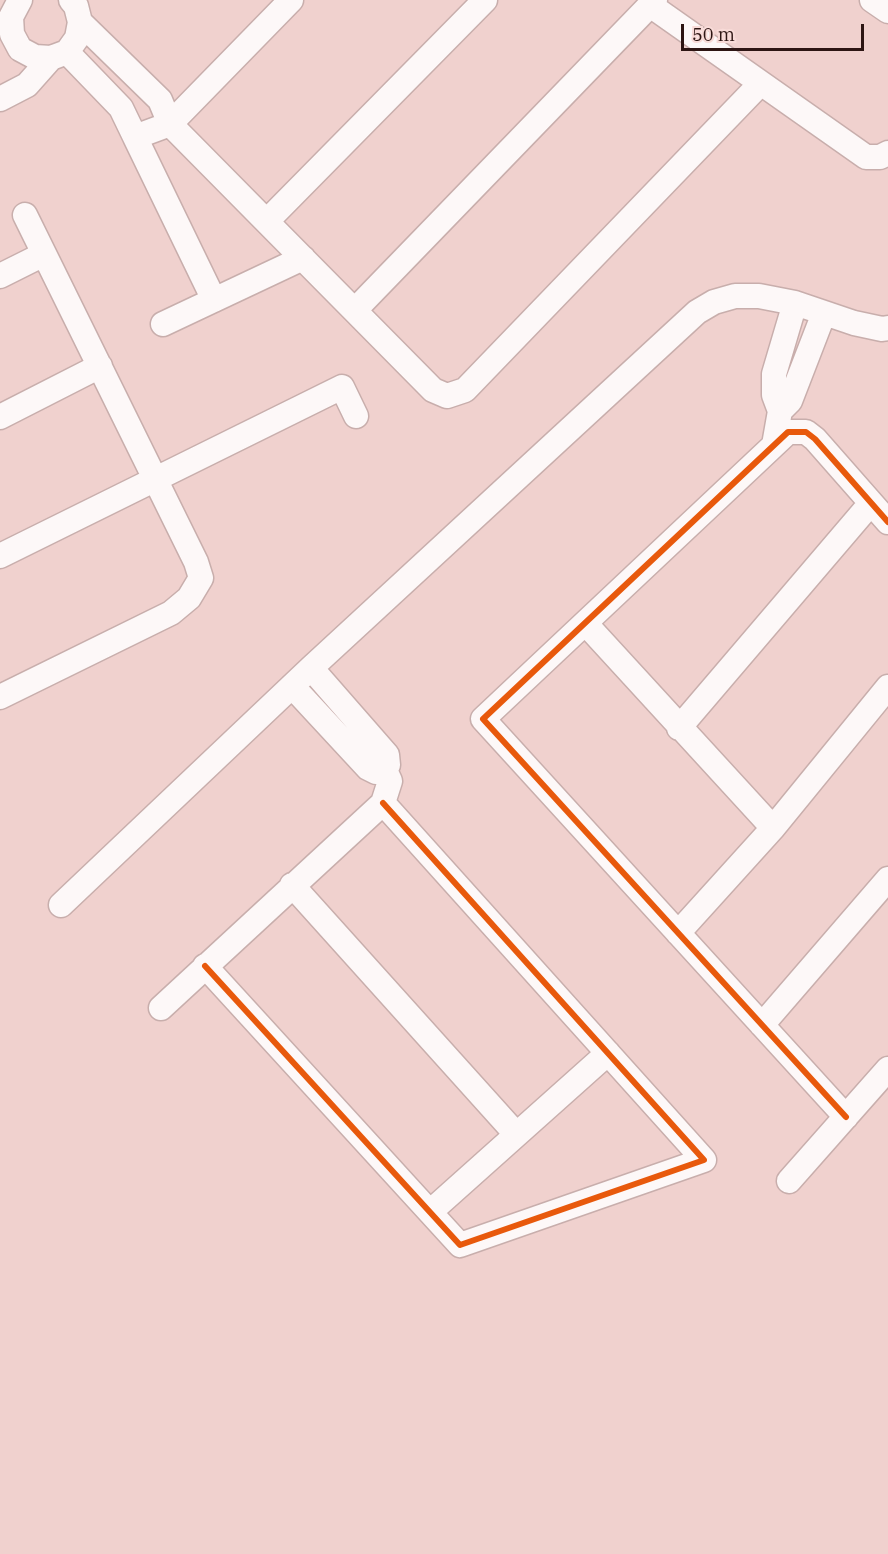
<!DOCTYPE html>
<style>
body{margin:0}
#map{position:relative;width:888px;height:1554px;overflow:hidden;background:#f0d1ce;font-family:"IBM Plex Serif",serif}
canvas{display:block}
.scale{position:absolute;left:681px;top:24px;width:183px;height:27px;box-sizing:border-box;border:3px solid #2d1513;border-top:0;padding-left:8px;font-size:18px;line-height:21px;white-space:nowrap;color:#2d1513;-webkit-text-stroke:4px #f8dbd8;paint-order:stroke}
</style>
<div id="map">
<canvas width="888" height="1554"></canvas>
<div class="scale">50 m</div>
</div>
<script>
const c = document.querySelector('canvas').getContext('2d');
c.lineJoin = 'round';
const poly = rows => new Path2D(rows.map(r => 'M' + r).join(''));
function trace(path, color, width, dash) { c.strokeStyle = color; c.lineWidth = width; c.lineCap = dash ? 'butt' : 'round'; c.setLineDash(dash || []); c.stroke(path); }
const minor = poly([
 [20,0,11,17,12,34,20,49,35,57,51,58,67,52,77,38,80,22,76,6,71,0],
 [291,0,170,124,433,390,447,396,465,390,760,84],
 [872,0,888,11],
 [650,5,866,157,880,157,888,153],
 [80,22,160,100,170,124,135,137,214,300],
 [67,52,121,108,135,137],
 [0,99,27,85,51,58],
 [267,221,485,0],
 [0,276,44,254],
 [355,310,655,0],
 [163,324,303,258],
 [780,411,790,401,824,313],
 [0,417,100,366],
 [774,445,780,411,774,395,774,374,795,303],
 [0,556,342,387,356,416],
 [586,624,773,828],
 [292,686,368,768,376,772,385,770],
 [0,697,171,613,189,598,201,578,196,562,25,215],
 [679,728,871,503],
 [292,885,516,1134],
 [61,905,311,668,697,312,714,302,735,296,759,296,795,303,854,323,882,329,888,328],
 [678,933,773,828,888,687],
 [205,966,460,1245,704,1160,383,803],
 [161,1008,383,803,390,781,385,770,388,765,387,755,311,668],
 [762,1025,888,879],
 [846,1117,483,719,788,432,806,432,815,439,888,522],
 [789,1181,888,1069],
 [430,1212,608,1053]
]);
trace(minor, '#c8aeac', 27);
trace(minor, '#fdf8f8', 24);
trace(poly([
 [205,966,460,1245,704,1160,383,803],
 [846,1117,483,719,788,432,806,432,815,439,888,522]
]), '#e8590c', 6);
</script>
